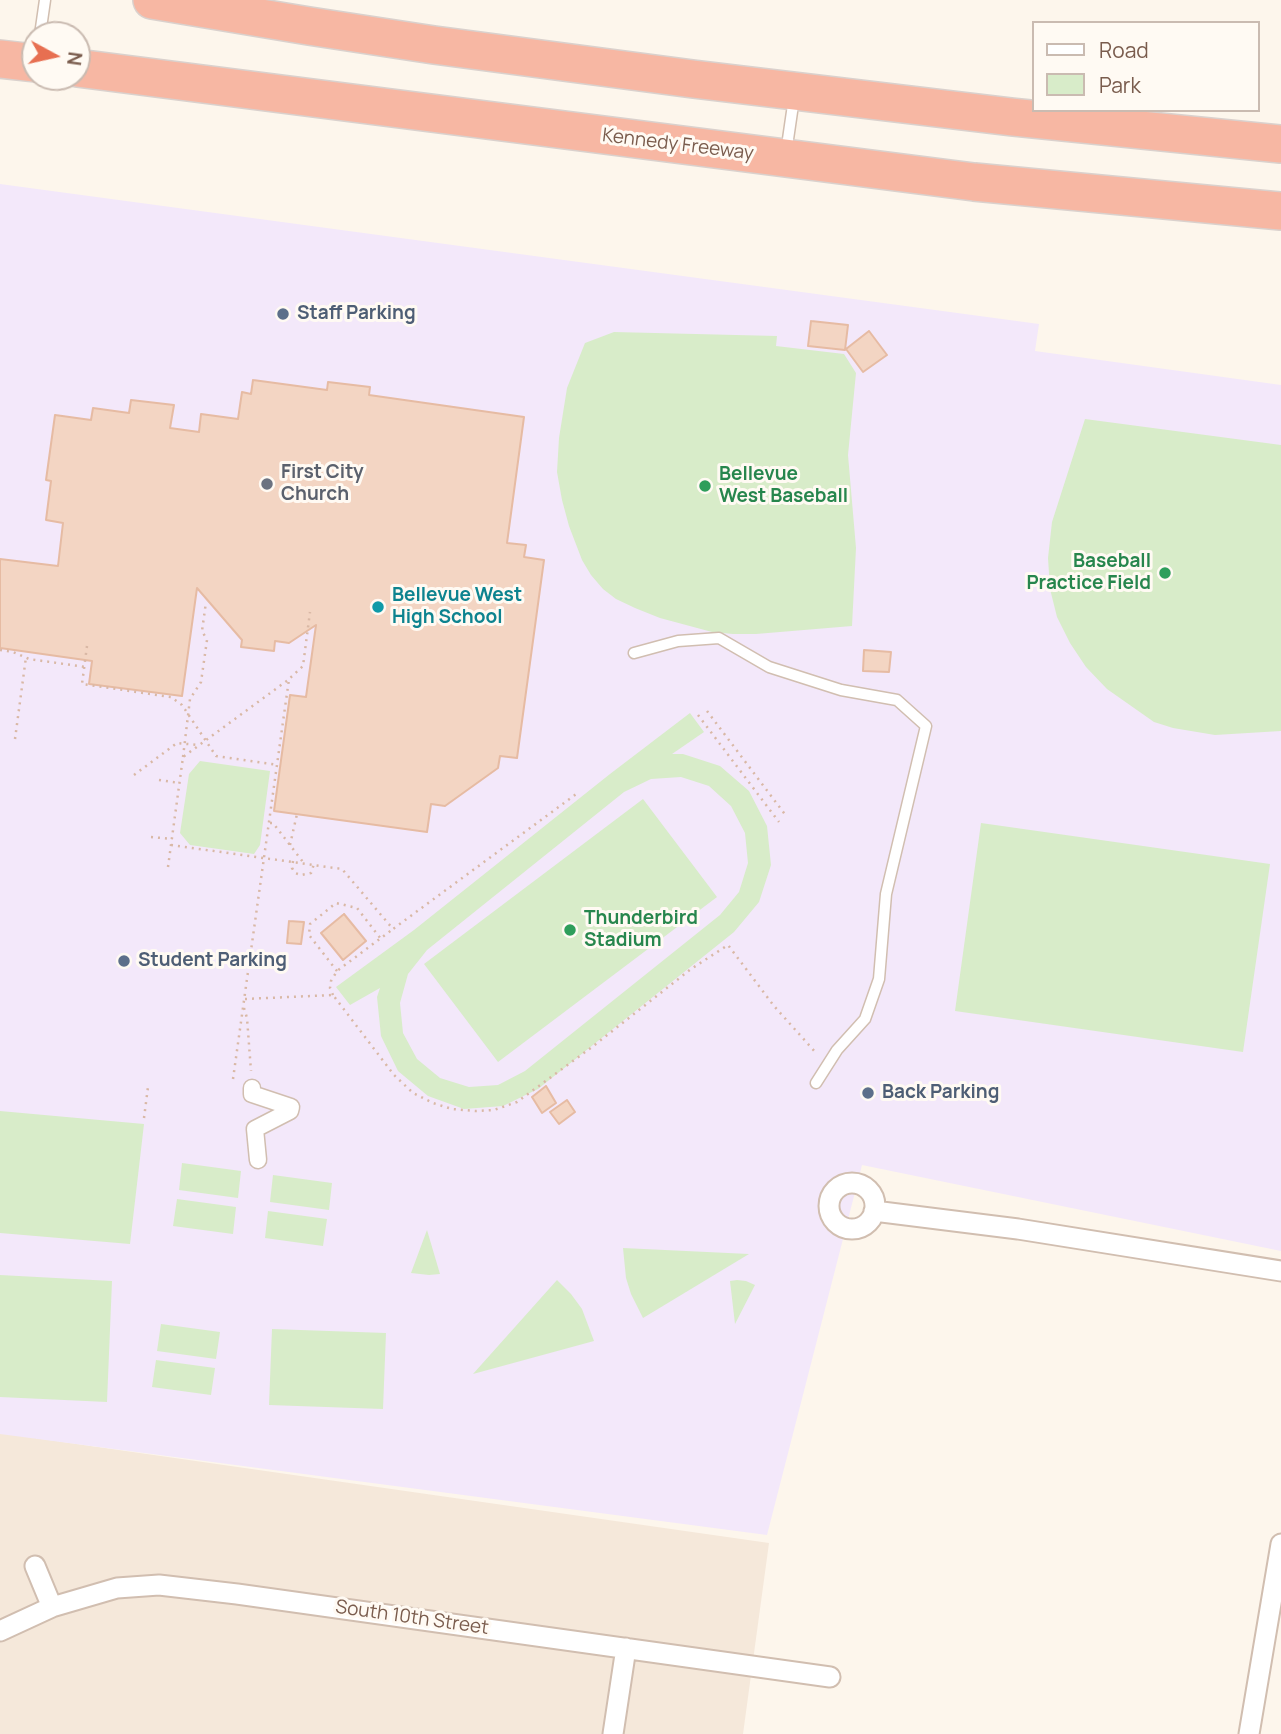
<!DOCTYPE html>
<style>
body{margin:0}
#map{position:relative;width:1281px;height:1734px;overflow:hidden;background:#fdf6ec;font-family:Manrope,sans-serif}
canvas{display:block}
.legend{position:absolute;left:1032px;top:21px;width:228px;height:91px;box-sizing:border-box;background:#fffaf3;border:2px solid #cabbb1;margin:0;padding:9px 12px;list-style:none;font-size:21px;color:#7a5c4d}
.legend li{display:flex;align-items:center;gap:14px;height:35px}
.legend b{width:35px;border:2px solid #cabbb1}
.north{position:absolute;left:21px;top:21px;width:70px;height:70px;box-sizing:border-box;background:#fffaf3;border:2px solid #cabbb1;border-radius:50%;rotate:98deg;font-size:19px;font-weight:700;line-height:28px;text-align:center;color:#7a5c4d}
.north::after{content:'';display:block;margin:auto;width:24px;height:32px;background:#e76f51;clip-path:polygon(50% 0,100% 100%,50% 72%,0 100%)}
</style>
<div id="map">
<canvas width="1281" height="1734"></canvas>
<ul class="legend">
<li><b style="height:9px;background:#fff"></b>Road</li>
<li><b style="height:19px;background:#d8ecc9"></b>Park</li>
</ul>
<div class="north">N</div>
</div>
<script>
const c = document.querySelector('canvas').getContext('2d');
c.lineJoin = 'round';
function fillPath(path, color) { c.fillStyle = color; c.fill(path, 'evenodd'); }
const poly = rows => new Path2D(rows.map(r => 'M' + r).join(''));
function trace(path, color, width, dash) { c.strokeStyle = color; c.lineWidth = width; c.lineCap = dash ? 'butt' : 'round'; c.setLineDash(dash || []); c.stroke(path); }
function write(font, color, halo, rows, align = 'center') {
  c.font = font + ' Manrope,sans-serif'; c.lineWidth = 6; c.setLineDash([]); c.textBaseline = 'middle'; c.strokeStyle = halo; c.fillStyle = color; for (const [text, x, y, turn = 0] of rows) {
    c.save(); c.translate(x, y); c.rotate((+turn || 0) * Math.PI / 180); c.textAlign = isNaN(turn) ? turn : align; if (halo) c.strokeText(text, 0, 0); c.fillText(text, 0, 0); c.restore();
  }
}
fillPath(poly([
 [0,1433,769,1543,743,1734,0,1734]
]), '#f5e8da');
fillPath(poly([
 [0,184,1039,324,1035,351,1281,385,1281,1251,862,1165,767,1535,0,1434]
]), '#f3e8fa');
fillPath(poly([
 [614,332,777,336,776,346,844,354,856,373,848,455,856,548,852,626,756,634,733,634,712,632,660,618,635,608,616,599,603,589,591,575,582,560,569,526,562,500,557,472,559,438,567,388,585,343],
 [1085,419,1281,445,1281,731,1215,735,1173,728,1154,722,1107,689,1086,667,1070,643,1057,617,1050,589,1048,558,1052,522],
 [690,713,704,732,672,754,683,754,720,766,749,791,767,826,771,865,759,902,734,932,538,1089,503,1106,464,1109,428,1096,398,1071,381,1036,377,997,380,988,350,1005,336,987,414,930,610,774],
 [681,777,709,786,731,806,745,833,748,863,739,892,720,915,525,1071,498,1085,469,1087,440,1078,417,1059,403,1033,400,1003,408,974,427,950,624,792,651,779],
 [200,761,270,771,260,845,254,854,190,845,180,833,189,774],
 [643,799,717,897,498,1062,424,964],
 [981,823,1270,864,1243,1052,955,1011],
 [0,1111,144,1124,130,1244,0,1233],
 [182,1163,241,1171,238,1198,179,1190],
 [273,1175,332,1183,329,1210,270,1202],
 [177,1199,236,1207,233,1234,173,1226],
 [268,1211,327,1219,323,1246,265,1238],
 [427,1230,440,1274,429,1275,411,1273],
 [623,1248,749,1254,643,1318,631,1294,626,1278],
 [0,1275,112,1281,107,1402,0,1397],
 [557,1280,571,1294,582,1309,594,1341,473,1374],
 [737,1280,746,1281,755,1285,735,1324,730,1281],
 [161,1324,220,1332,216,1359,157,1351],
 [272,1329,386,1333,383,1409,269,1405],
 [156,1360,215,1368,211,1395,152,1387]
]), '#d8ecc9');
const building = poly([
 [811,321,848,325,845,350,808,346,811,321],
 [869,331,887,355,863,372,846,349,869,331],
 [253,380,327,390,328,382,370,387,369,395,524,417,507,543,526,545,524,557,544,560,517,758,500,756,498,768,445,806,431,804,427,832,274,811,290,695,306,697,316,625,289,643,275,641,274,651,241,647,242,640,197,588,182,696,89,684,92,661,0,648,0,559,58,566,63,523,46,520,51,481,46,480,55,415,91,420,93,408,129,413,131,400,174,405,170,428,199,432,201,414,238,419,242,392,251,394,253,380],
 [864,650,891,652,889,672,863,671,864,650],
 [344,914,366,941,343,960,321,933,344,914],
 [289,921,304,922,301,944,287,943,289,921],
 [546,1086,556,1103,542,1113,532,1097,546,1086],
 [567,1100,575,1112,559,1124,550,1112,567,1100]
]);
fillPath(building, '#f3d5c3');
trace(building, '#e6bba3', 2);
const service = poly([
 [40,35,45,0],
 [786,153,794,98],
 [634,653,678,641,719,638,769,667,841,690,897,700,926,726,886,894,879,979,865,1019,837,1050,816,1083]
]);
const pedestrian = poly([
 [252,1088,252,1094,291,1107,290,1111,255,1129,258,1160]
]);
const minor = poly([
 '829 1206a23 23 0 1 1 46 0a23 23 0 1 1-46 0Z',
 [874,1211,1018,1229,1281,1271],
 [35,1566,52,1607],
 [0,1631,52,1607,117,1588,159,1585,237,1594,830,1677],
 [613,1734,626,1648],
 [1249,1734,1281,1544]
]);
const motorway = poly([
 [152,0,309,26,434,45,693,79,1012,117,1281,144],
 [0,59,35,63],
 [77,68,974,182,1281,211]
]);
trace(service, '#d1beb0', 13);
trace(pedestrian, '#d1beb0', 19);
trace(minor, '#d1beb0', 23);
trace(motorway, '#dad1cd', 40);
trace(poly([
 [87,646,82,684,171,697,182,705,216,756,278,765],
 [0,650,13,652,29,659,85,667],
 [707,711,787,817],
 [698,715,779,822],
 [15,739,26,657],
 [183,757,190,699,201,682,207,640,202,631,206,602],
 [134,775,177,743,198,745],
 [159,780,179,783],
 [270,823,273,823,303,862],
 [151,837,172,839],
 [171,845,342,869,393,929,579,792],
 [290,845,297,814],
 [293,861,292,868,295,873,301,875,311,873,314,864],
 [168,867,183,757,288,680],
 [337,971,309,935,310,924,336,903,357,908,381,939],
 [333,995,330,988,331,981,337,971,393,929],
 [245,999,333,995,394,1075,413,1093,433,1103,452,1109,476,1111,494,1110,517,1102,592,1047,691,969,728,945,774,1006,817,1054],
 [244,1008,247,1018,251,1071],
 [233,1079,289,679,303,666,310,612],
 [144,1118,148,1087]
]), '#d9b8a5', 2.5, [2, 5]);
trace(service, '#fff', 10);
trace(pedestrian, '#fff', 16);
trace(minor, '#fff', 19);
trace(motorway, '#f7b7a3', 37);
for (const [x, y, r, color] of [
 [283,314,7,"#5c6f8a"],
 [267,484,7,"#6b7280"],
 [705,486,7,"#2e9e5b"],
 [1165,573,7,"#2e9e5b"],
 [378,607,7,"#0f9aa8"],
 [570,930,7,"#2e9e5b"],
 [124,961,7,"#5c6f8a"],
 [868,1093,7,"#5c6f8a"]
]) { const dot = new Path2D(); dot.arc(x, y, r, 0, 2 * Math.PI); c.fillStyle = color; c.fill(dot); trace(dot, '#fffaf3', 2.5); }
write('19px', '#7a5c4d', '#fffaf3', [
 ["Kennedy Freeway",678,145,7],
 ["South 10th Street",412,1618,8]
]);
write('bold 19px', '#4e5e75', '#fffaf3', [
 ["Staff Parking",297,314],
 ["Student Parking",138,961],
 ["Back Parking",882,1093]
], 'left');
write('bold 19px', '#5b616d', '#fffaf3', [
 ["First City",281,473],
 ["Church",281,495]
], 'left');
write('bold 19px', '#27864d', '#fffaf3', [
 ["Bellevue",719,475],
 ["West Baseball",719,497],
 ["Baseball",1151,562,"right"],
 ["Practice Field",1151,584,"right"],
 ["Thunderbird",584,919],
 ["Stadium",584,941]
], 'left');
write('bold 19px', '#0d838f', '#fffaf3', [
 ["Bellevue West",392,596],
 ["High School",392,618]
], 'left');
</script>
